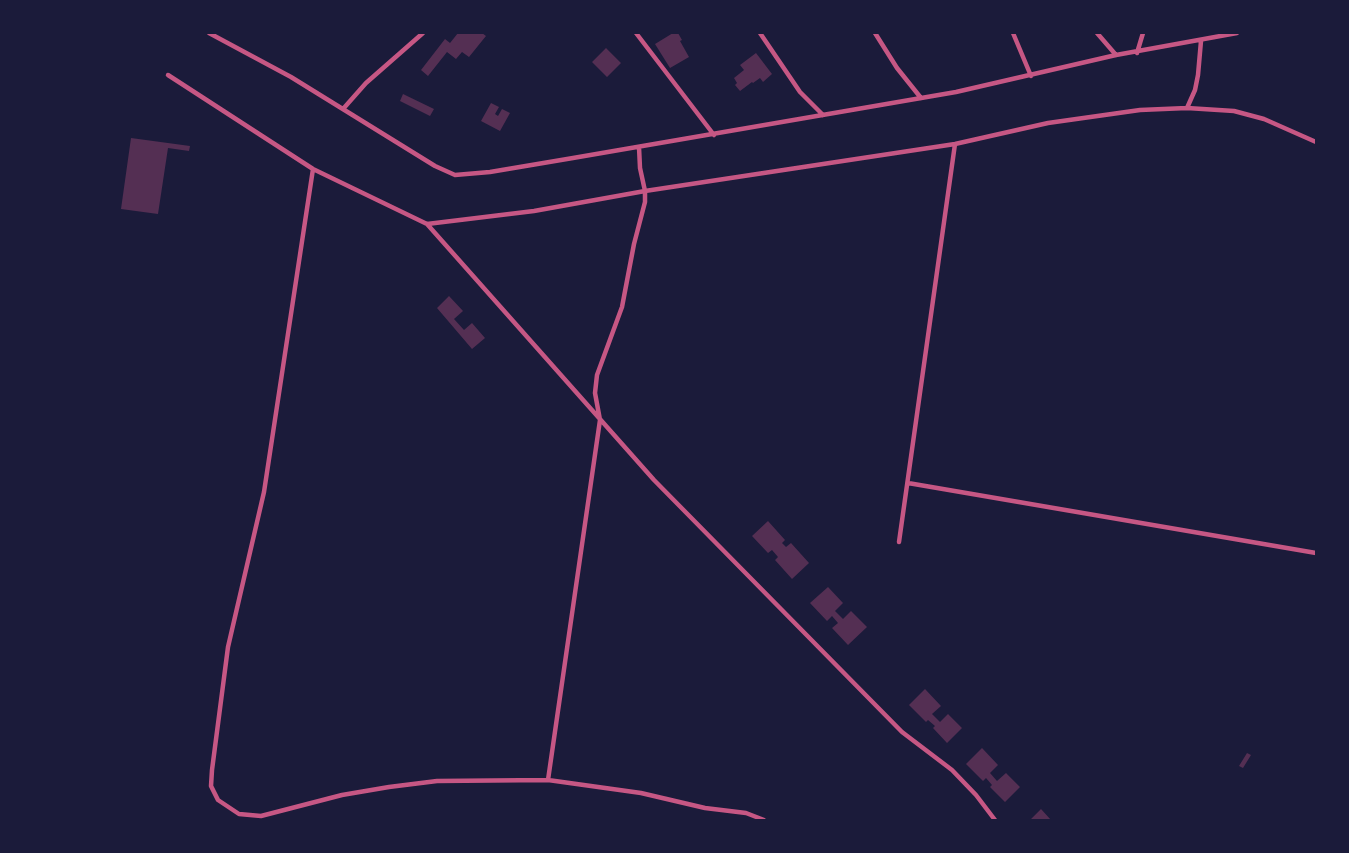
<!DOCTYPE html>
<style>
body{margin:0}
#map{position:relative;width:1349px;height:853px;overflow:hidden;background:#1b1b3a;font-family:"Asap Condensed",sans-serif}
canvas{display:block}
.frame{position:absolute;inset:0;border:34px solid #1b1b3a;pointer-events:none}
</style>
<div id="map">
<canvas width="1349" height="853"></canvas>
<div class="frame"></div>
</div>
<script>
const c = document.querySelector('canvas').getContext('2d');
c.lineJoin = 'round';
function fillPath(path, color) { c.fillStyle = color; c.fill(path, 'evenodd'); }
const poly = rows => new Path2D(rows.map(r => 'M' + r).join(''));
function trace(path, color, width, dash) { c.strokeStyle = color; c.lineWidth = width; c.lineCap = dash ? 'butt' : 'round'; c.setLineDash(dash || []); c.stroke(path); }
fillPath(poly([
 [458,33,482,33,486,36,469,57,462,52,456,59,447,52,428,76,421,70,445,39,450,43],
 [673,33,678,33,682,40,680,41,689,57,670,68,655,44],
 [606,48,621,63,607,77,592,62],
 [756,53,772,74,763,82,760,78,753,83,752,82,740,91,735,85,737,83,734,78,744,70,740,65],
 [403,94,434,109,430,116,400,101],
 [491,103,499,107,495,114,498,116,502,109,510,113,500,131,481,121],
 [131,138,190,146,189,151,168,148,158,214,121,209],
 [449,296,463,311,454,319,464,330,472,323,485,338,472,349,437,308],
 [768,521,785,540,782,543,786,547,791,543,809,563,792,579,775,560,778,557,772,550,768,553,752,536],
 [828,587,843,603,835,611,843,619,851,611,867,627,848,645,832,628,838,623,832,616,827,621,810,603],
 [925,689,941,706,932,714,940,722,948,714,962,728,947,743,933,728,935,726,928,720,926,722,909,705],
 [982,748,998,765,990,773,997,781,1006,773,1020,787,1005,802,990,787,992,785,986,778,983,781,966,764],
 [1247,753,1251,755,1243,768,1239,766],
 [1041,809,1051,820,1030,820]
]), '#542f53');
trace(poly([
 [209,33,291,77,435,166,455,175,490,172,573,158,956,92,1116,55,1237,33],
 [636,33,714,135],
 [760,33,800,92,823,115],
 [875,33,897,68,921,98],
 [1013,33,1031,76],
 [1097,33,1116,55],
 [1137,53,1143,33],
 [168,75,313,169,427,224,534,211,645,191,955,144,1048,123,1140,110,1187,108,1234,111,1264,119,1316,142],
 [1187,108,1195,90,1198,75,1201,41],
 [343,109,366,83,423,33],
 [313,169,264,492,228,647,212,770,211,786,218,800,239,814,261,816,342,795,389,787,437,781,548,780,641,793,705,808,746,813,764,820],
 [427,224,654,480,902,732,952,770,976,795,995,820],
 [908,483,1316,553],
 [899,542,955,144],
 [548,780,600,420,595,393,597,375,622,307,634,244,645,202,645,191,640,168,639,147]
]), '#c65784', 4.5);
</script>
